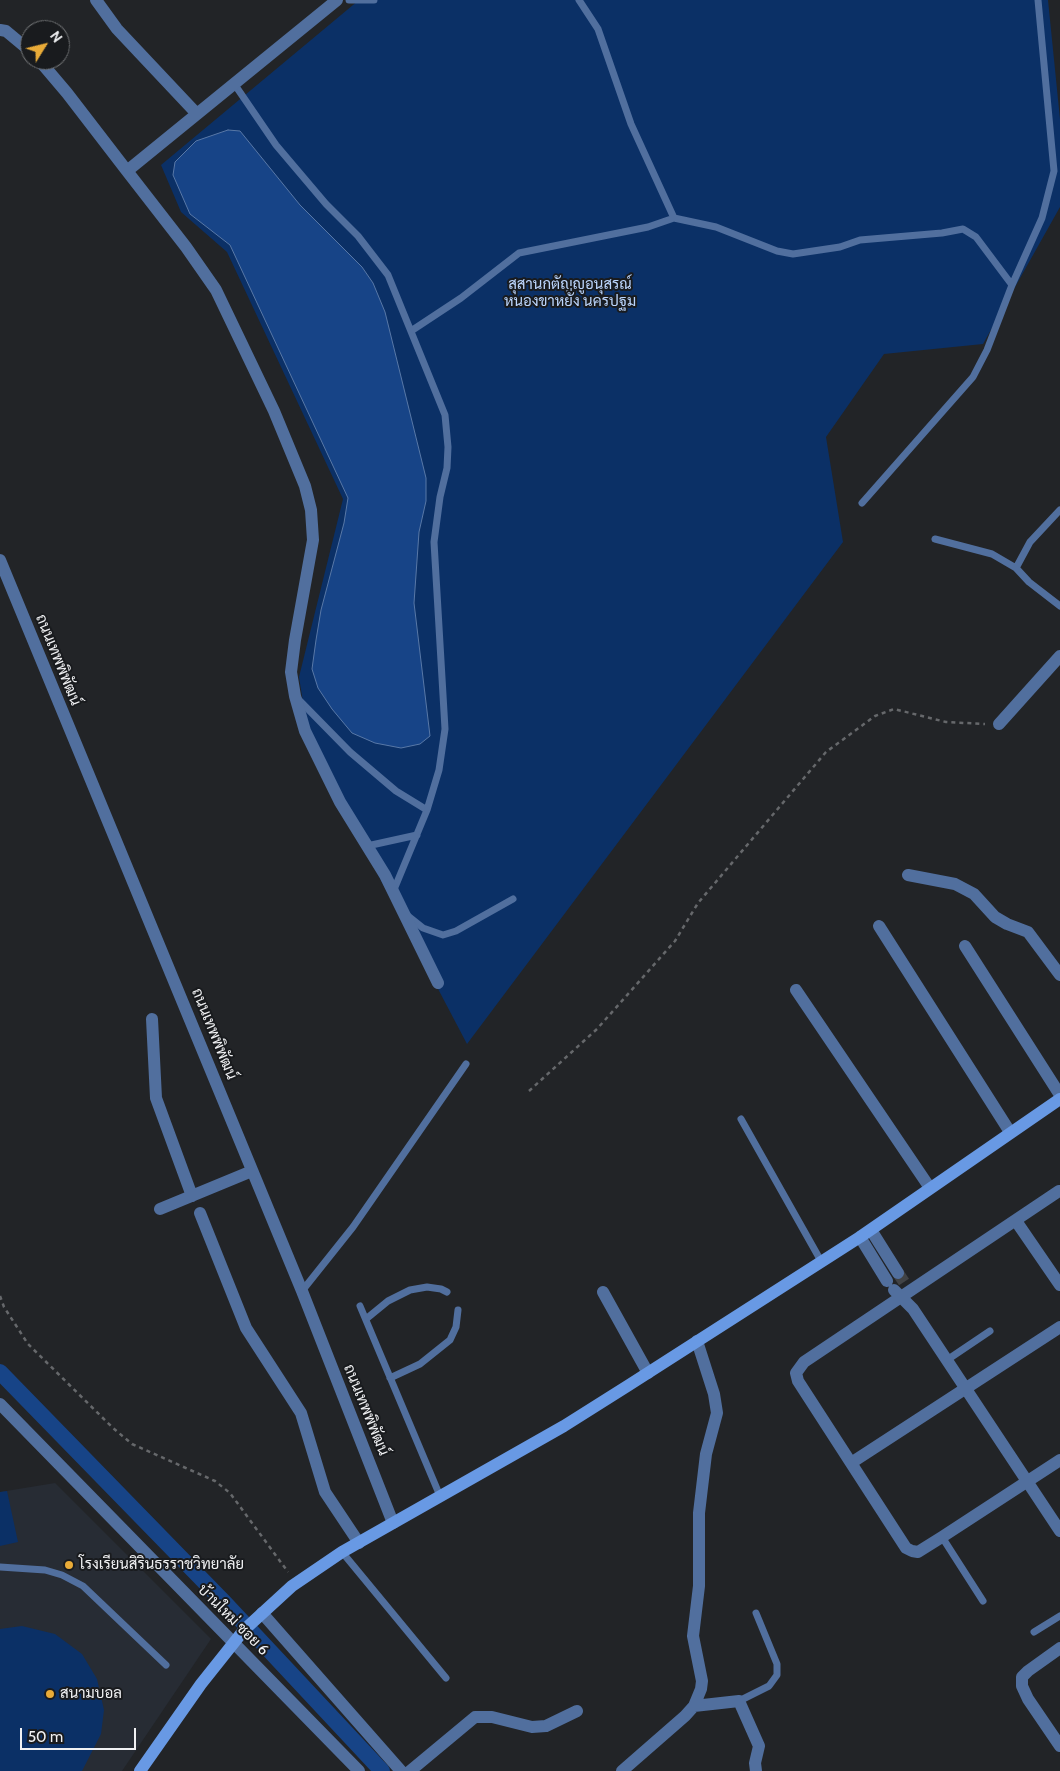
<!DOCTYPE html>
<meta charset="utf-8">
<style>
body{margin:0}
#map{position:relative;width:1060px;height:1771px;overflow:hidden;background:#222427;font-family:Cabin,sans-serif}
canvas{display:block}
.north{position:absolute;left:20px;top:20px;width:50px;height:50px;box-sizing:border-box;background:#191b1e;border:1px solid #6f7173;border-radius:50%;rotate:54deg;font-size:14px;font-weight:700;line-height:20px;text-align:center;color:#f0f1f3}
.north::after{content:'';display:block;margin:auto;width:18px;height:22px;background:#e9ab38;clip-path:polygon(50% 0,100% 100%,50% 72%,0 100%)}
.scale{position:absolute;left:20px;top:1728px;width:116px;height:22px;box-sizing:border-box;border:2px solid #f0f1f3;border-top:0;padding-left:6px;font-size:15px;line-height:18px;white-space:nowrap;color:#f0f1f3;-webkit-text-stroke:4px #191b1e;paint-order:stroke}
</style>
<div id="map">
<canvas width="1060" height="1771"></canvas>
<div class="north">N</div>
<div class="scale">50 m</div>
</div>
<script>
const c = document.querySelector('canvas').getContext('2d');
c.lineJoin = 'round';
function fillPath(path, color) { c.fillStyle = color; c.fill(path, 'evenodd'); }
const poly = rows => new Path2D(rows.map(r => 'M' + r).join(''));
function trace(path, color, width, dash) { c.strokeStyle = color; c.lineWidth = width; c.lineCap = dash ? 'butt' : 'round'; c.setLineDash(dash || []); c.stroke(path); }
function write(font, color, halo, rows, align = 'center') {
  c.font = font + ' Cabin,Sarabun,sans-serif'; c.lineWidth = 4; c.setLineDash([]); c.textBaseline = 'middle'; c.strokeStyle = halo; c.fillStyle = color; for (const [text, x, y, turn = 0] of rows) {
    c.save(); c.translate(x, y); c.rotate((+turn || 0) * Math.PI / 180); c.textAlign = isNaN(turn) ? turn : align; if (halo) c.strokeText(text, 0, 0); c.fillText(text, 0, 0); c.restore();
  }
}
fillPath(poly([
 [55,1483,211,1639,122,1771,0,1771,0,1492]
]), '#272c34');
fillPath(poly([
 [359,0,1048,0,1060,119,1060,207,983,344,884,354,826,437,843,542,467,1044,335,793,307,727,299,677,343,499,227,252,181,212,161,165],
 [7,1491,18,1542,0,1546,0,1492],
 [22,1626,55,1634,82,1654,97,1679,104,1710,101,1734,82,1771,0,1771,0,1629]
]), '#0b3066');
const water = poly([
 [228,130,240,131,300,205,362,267,373,283,385,312,426,478,426,501,419,532,414,603,430,736,420,744,401,748,375,743,352,733,332,709,318,688,312,669,316,640,321,610,344,523,348,498,230,245,190,214,173,175,175,162,196,141,228,130]
]);
fillPath(water, '#174487');
trace(water, '#5878a7', 1);
trace(poly([
 [0,1372,225,1603,382,1771]
]), '#174487', 16);
trace(poly([
 [898,1273,904,1282]
]), '#414346', 12, [12, 6]);
trace(poly([
 [529,1091,597,1029,675,941,698,903,826,752,875,716,894,709,946,722,985,724],
 [0,1296,4,1307,28,1344,113,1428,132,1444,215,1481,230,1493,288,1572]
]), '#66686b', 2.5, [4, 4]);
trace(poly([
 [349,0,374,0],
 [579,0,598,29,631,124,674,218],
 [235,85,276,145,326,204,358,236,388,275,445,415,448,447,447,468,440,497,434,542,445,729,439,770,427,810,393,892],
 [411,331,461,298,519,253,648,227,674,218,716,227,777,251,793,254,840,247,860,240,942,233,963,229,976,237,1012,285,1042,218,1054,171,1038,0],
 [862,503,973,377,987,350,1012,285],
 [1060,510,1030,542,1016,568,1029,582,1060,606],
 [935,539,992,554,1016,568],
 [299,700,350,752,396,791,427,810],
 [367,846,417,835],
 [408,916,423,928,443,935,456,931,513,899],
 [741,1119,821,1261],
 [302,1291,353,1227,466,1064],
 [360,1306,440,1496],
 [366,1319,388,1301,410,1290,427,1287,441,1289,447,1292],
 [947,1360,990,1331],
 [390,1378,420,1364,450,1340,456,1327,458,1310],
 [942,1537,983,1601],
 [342,1552,446,1678],
 [0,1567,45,1570,62,1575,83,1586,166,1665],
 [1034,1632,1060,1616],
 [739,1701,769,1686,777,1675,777,1664,756,1613]
]), '#516f9e', 7);
trace(poly([
 [96,0,117,29,197,114],
 [0,30,6,31,30,51],
 [39,60,67,93,127,171,337,0],
 [127,171,186,247,216,290,274,411,305,486,311,510,313,540,295,640,291,672,295,696,305,731,340,802,385,875,438,983],
 [0,560,302,1291,393,1523],
 [999,724,1060,656],
 [908,875,955,884,974,894,995,917,1007,924,1028,932,1060,975],
 [879,926,1010,1132],
 [965,946,1060,1095],
 [796,990,930,1188],
 [152,1019,156,1098,192,1196],
 [1059,1191,804,1362,796,1373,798,1381,851,1463,906,1548,912,1551,918,1552,942,1537,1060,1460],
 [160,1209,252,1171],
 [200,1213,246,1328,301,1413,325,1492,359,1543],
 [1016,1221,1060,1285],
 [871,1230,898,1273],
 [860,1237,887,1281],
 [894,1290,913,1309,1060,1531],
 [603,1292,648,1373],
 [0,1404,359,1771],
 [851,1463,1060,1327],
 [262,1613,401,1771],
 [1060,1648,1028,1671,1022,1677,1022,1686,1028,1699,1060,1746],
 [694,1706,739,1701,759,1746,755,1763,756,1771],
 [410,1771,475,1717,492,1717,532,1727,546,1726,577,1711],
 [622,1771,685,1716,694,1706,701,1689,702,1681,693,1636,699,1586,699,1513,706,1454,717,1413,714,1394,697,1341]
]), '#516f9e', 12);
trace(poly([
 [140,1771,201,1684,244,1630,292,1586,342,1552,564,1426,629,1385,860,1237,1060,1099]
]), '#6899e4', 12);
for (const [x, y, r, color] of [
 [69,1565,5,"#e9ab38"],
 [50,1694,5,"#e9ab38"]
]) { const dot = new Path2D(); dot.arc(x, y, r, 0, 2 * Math.PI); c.fillStyle = color; c.fill(dot); trace(dot, '#191b1e', 2); }
write('15px', '#bcd6fd', '#191b1e', [
 ["สุสานกตัญญูอนุสรณ์",570,285],
 ["หนองขาหยั่ง นครปฐม",570,302]
]);
write('15px', '#f0f1f3', '#191b1e', [
 ["ถนนเทพพิพัฒน์",58,660,68],
 ["ถนนเทพพิพัฒน์",214,1034,68],
 ["ถนนเทพพิพัฒน์",366,1410,68],
 ["บ้านใหม่ ซอย 6",233,1620,45]
]);
write('15px', '#f0f1f3', '#191b1e', [
 ["โรงเรียนสิรินธรราชวิทยาลัย",79,1565],
 ["สนามบอล",60,1694]
], 'left');
</script>
